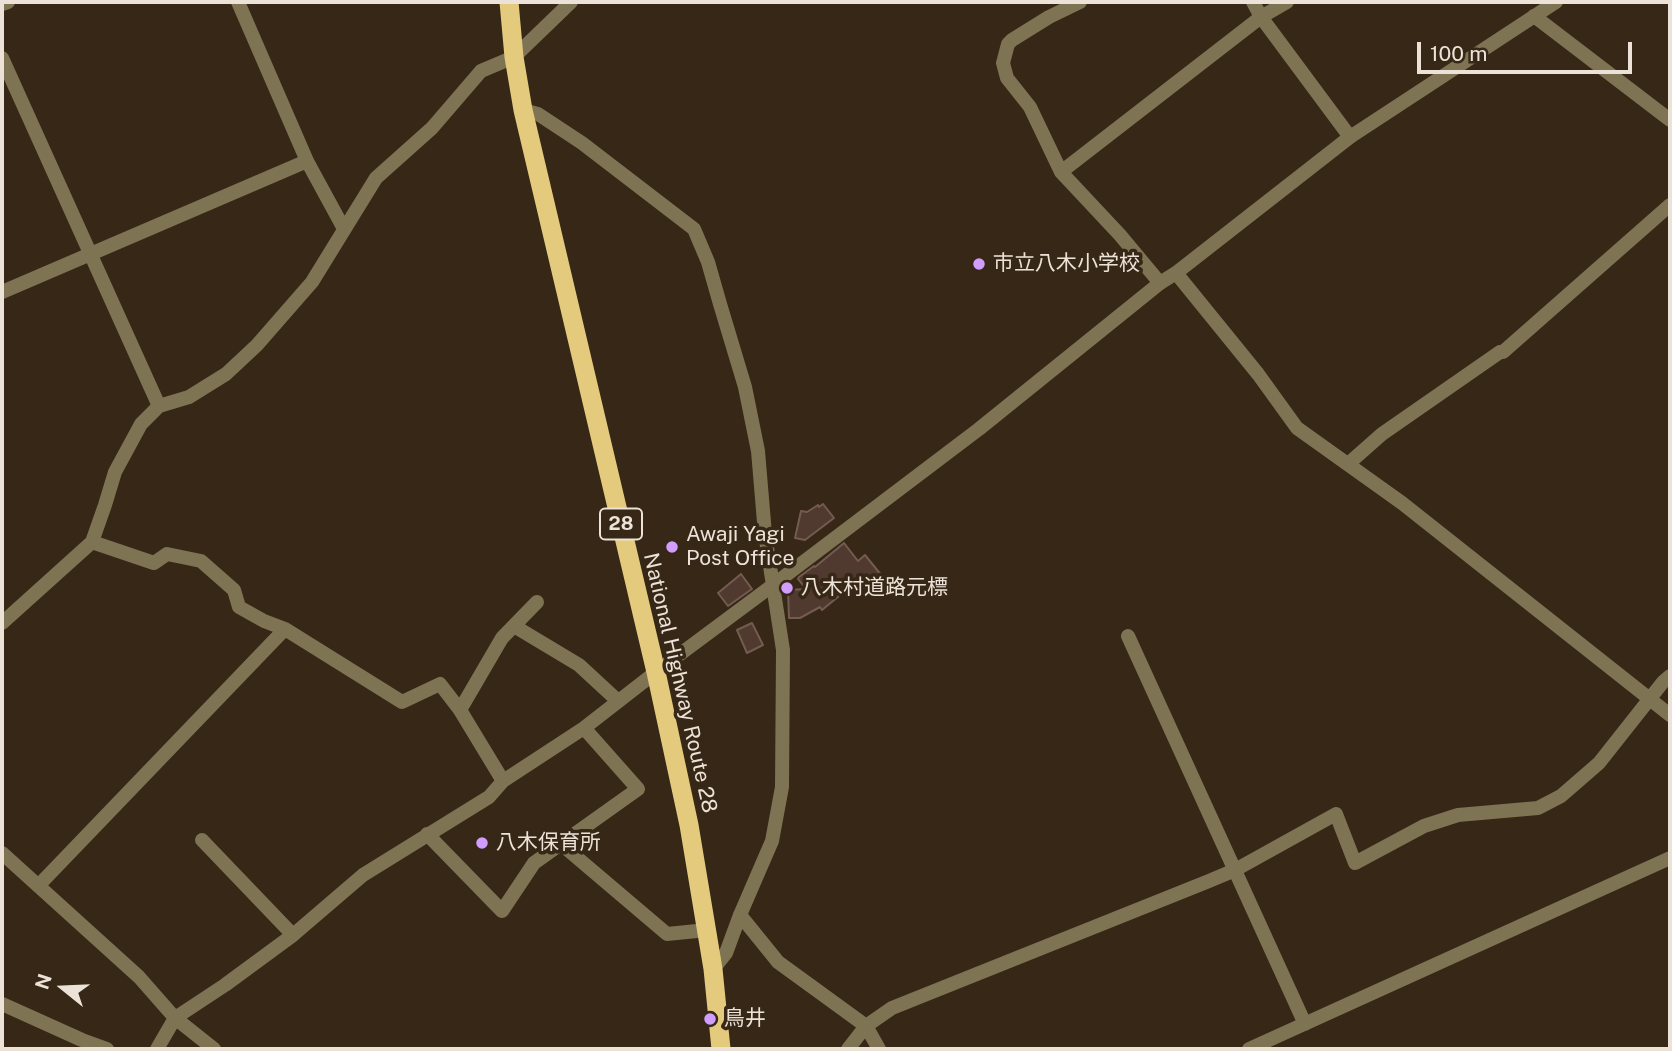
<!DOCTYPE html>
<meta charset="utf-8">
<style>
body{margin:0}
#map{position:relative;width:1672px;height:1051px;overflow:hidden;background:#362716;font-family:"Public Sans",sans-serif}
canvas{display:block}
.frame{position:absolute;inset:0;border:4px solid #ece2d7;pointer-events:none}
.north{position:absolute;left:28px;top:953px;width:70px;height:70px;-webkit-text-stroke:5px #362716;paint-order:stroke;rotate:288deg;font-size:19px;font-weight:700;line-height:28px;text-align:center;color:#ece2d7}
.north::after{content:'';display:block;margin:auto;width:24px;height:32px;background:#ece2d7;clip-path:polygon(50% 0,100% 100%,50% 72%,0 100%)}
.scale{position:absolute;left:1417px;top:42px;width:215px;height:32px;box-sizing:border-box;border:4px solid #ece2d7;border-top:0;padding-left:9px;font-size:21px;line-height:24px;white-space:nowrap;color:#ece2d7;-webkit-text-stroke:5px #362716;paint-order:stroke}
</style>
<div id="map">
<canvas width="1672" height="1051"></canvas>
<div class="frame"></div>
<div class="north">N</div>
<div class="scale">100 m</div>
</div>
<script>
const c = document.querySelector('canvas').getContext('2d');
c.lineJoin = 'round';
function fillPath(path, color) { c.fillStyle = color; c.fill(path, 'evenodd'); }
const poly = rows => new Path2D(rows.map(r => 'M' + r).join(''));
function trace(path, color, width, dash) { c.strokeStyle = color; c.lineWidth = width; c.lineCap = dash ? 'butt' : 'round'; c.setLineDash(dash || []); c.stroke(path); }
function write(font, color, halo, rows, align = 'center') {
  c.font = font + ' "Public Sans","Noto Sans JP",sans-serif'; c.lineWidth = 7; c.setLineDash([]); c.textBaseline = 'middle'; c.strokeStyle = halo; c.fillStyle = color; for (const [text, x, y, turn = 0] of rows) {
    c.save(); c.translate(x, y); c.rotate((+turn || 0) * Math.PI / 180); c.textAlign = isNaN(turn) ? turn : align; if (halo) c.strokeText(text, 0, 0); c.fillText(text, 0, 0); c.restore();
  }
}
const building = poly([
 [823,504,834,518,805,540,795,538,801,511,807,512,818,505,819,507,823,504],
 [844,543,858,561,865,555,882,576,863,592,855,583,822,610,820,607,800,618,789,618,788,590,806,589,798,579,799,577,814,566,815,567,844,543],
 [741,574,752,589,728,606,718,593,741,574],
 [752,623,763,645,747,653,737,630,752,623]
]);
fillPath(building, '#50392f');
trace(building, '#745b51', 2);
trace(poly([
 [238,2,307,161,344,229],
 [1080,2,1049,17,1012,40,1008,44,1003,63,1007,78,1030,107,1061,172,1120,235,1160,283],
 [1253,2,1261,17,1350,137],
 [2,4,8,2],
 [1534,16,1670,120],
 [2,58,159,406],
 [523,110,538,114,582,143,694,229,708,262,720,304,745,387,758,451,765,534,783,650,782,787,772,841,740,915,726,953,713,969],
 [1061,172,1261,17,1287,2],
 [1176,273,1258,374,1297,428,1402,503,1670,715],
 [2,292,307,161],
 [1348,464,1382,434,1500,352,1503,352,1670,205],
 [92,542,154,563,167,554,201,561,234,590,239,607,264,621,285,629,402,702,440,684,460,710,503,781],
 [2,623,92,542,105,505,115,472,141,424,159,406,189,397,226,374,257,345,312,282,376,178,432,128,481,71,514,57,571,2],
 [514,626,579,665,618,701],
 [1128,636,1305,1024],
 [460,710,502,638,537,602],
 [427,834,502,911,534,863,638,789,584,728],
 [202,840,293,935],
 [561,844,667,934,707,930],
 [2,853,139,977,175,1018,214,1049],
 [38,886,285,629],
 [740,915,778,962,866,1026,879,1049],
 [2,1004,82,1040,107,1049],
 [157,1049,175,1018,225,985,293,935,363,875,489,797,503,781,584,728,656,672],
 [848,1049,866,1026,892,1008,1209,881,1235,870,1336,814,1355,863,1424,826,1458,815,1538,808,1561,796,1599,763,1663,682,1670,676],
 [1249,1049,1670,858]
]), '#7e7352', 14);
trace(poly([
 [656,672,773,585,979,429,1160,283,1176,273,1350,137,1556,2]
]), '#7e7352', 14);
trace(poly([
 [509,2,514,57,523,110,656,672,689,825,713,969,721,1049]
]), '#e3ca7c', 19);
for (const [x, y, r, color] of [
 [979,264,7,"#d19dfe"],
 [672,547,7,"#d19dfe"],
 [787,588,7,"#d19dfe"],
 [482,843,7,"#d19dfe"],
 [710,1019,7,"#d19dfe"]
]) { const dot = new Path2D(); dot.arc(x, y, r, 0, 2 * Math.PI); c.fillStyle = color; c.fill(dot); trace(dot, '#362716', 2.5); }
for (const [x, y, w] of [
 [621,524,42]
]) { const box = new Path2D(); box.roundRect(x - w / 2, y - 15.5, w, 31, 5); c.fillStyle = '#362716'; c.fill(box); trace(box, '#ece2d7', 2); }
write('bold 19px', '#ece2d7', null, [
 ["28",621,524]
]);
write('21px', '#ece2d7', '#362716', [
 ["市立八木小学校",993,264],
 ["Awaji Yagi",686,535],
 ["Post Office",686,559],
 ["八木村道路元標",801,588],
 ["八木保育所",496,843],
 ["鳥井",724,1019]
], 'left');
write('21px', '#ece2d7', '#362716', [
 ["National Highway Route 28",680,683,77]
]);
</script>
